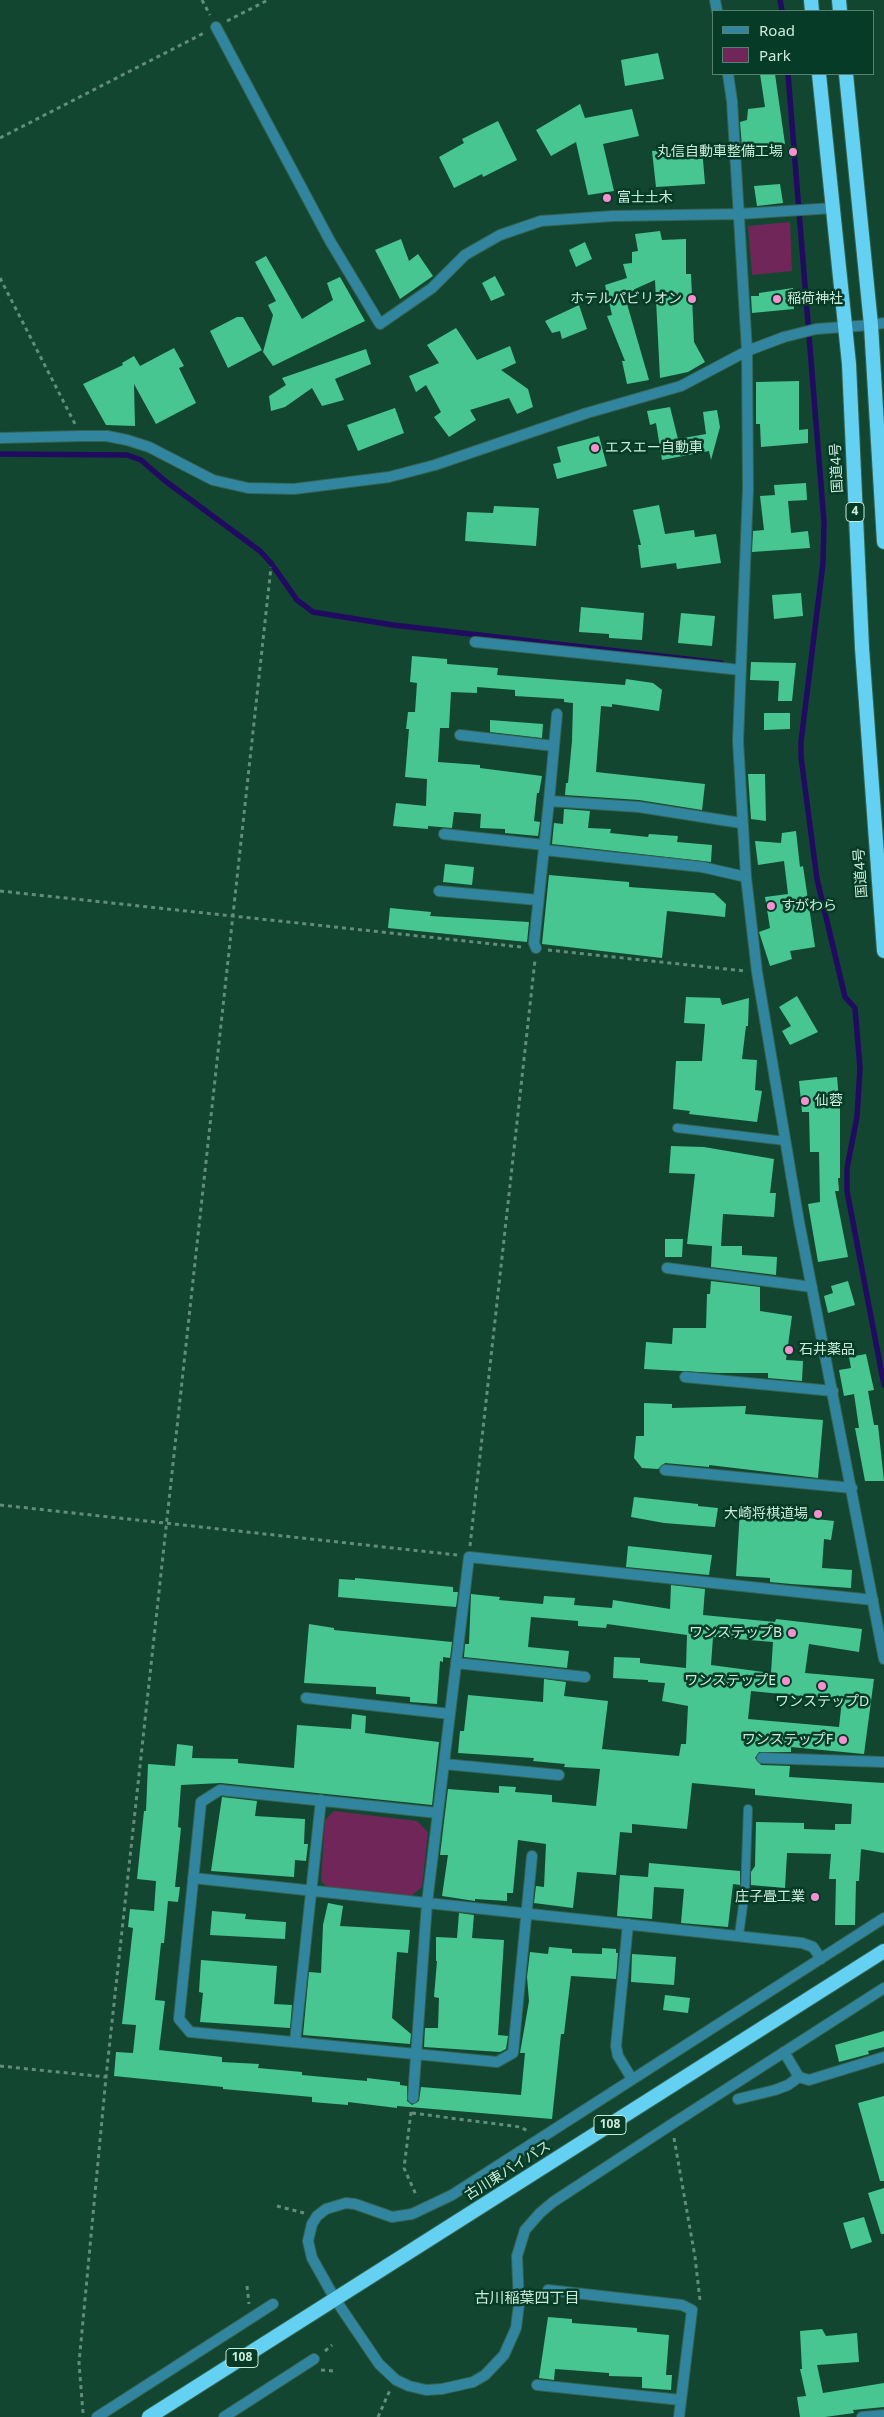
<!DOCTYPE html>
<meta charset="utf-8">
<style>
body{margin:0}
#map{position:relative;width:884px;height:2417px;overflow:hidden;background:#134631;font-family:"Noto Sans",sans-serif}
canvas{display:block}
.legend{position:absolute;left:712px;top:10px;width:162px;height:65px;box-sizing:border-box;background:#053b27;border:1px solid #55826f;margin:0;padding:6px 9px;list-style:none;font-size:15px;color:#ccecdb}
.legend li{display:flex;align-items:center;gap:10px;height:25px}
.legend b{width:25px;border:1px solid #55826f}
</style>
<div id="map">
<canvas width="884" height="2417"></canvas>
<ul class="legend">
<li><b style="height:6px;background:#32859f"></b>Road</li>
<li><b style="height:14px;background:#702658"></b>Park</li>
</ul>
</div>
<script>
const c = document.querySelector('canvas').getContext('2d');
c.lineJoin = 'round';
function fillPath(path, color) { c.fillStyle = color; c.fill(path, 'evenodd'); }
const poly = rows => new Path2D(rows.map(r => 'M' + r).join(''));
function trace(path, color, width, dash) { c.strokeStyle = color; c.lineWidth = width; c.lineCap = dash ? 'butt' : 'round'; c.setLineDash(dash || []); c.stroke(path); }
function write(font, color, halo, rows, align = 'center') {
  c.font = font + ' "Noto Sans","Noto Sans JP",sans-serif'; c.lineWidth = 5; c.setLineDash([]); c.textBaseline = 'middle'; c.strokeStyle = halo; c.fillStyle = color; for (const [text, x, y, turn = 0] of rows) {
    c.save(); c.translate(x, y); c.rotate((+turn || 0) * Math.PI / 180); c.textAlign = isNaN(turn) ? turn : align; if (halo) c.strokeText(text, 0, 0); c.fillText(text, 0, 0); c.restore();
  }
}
fillPath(poly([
 [790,222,792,271,752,275,748,226],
 [334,1811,417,1821,428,1832,422,1887,411,1896,328,1888,321,1881,325,1820]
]), '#702658');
trace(poly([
 [780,0,782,11],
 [788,74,824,522,823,563,801,742,801,757,817,879,845,997,855,1008,860,1068,857,1117,847,1168,847,1191,884,1385],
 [0,454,127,455,141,460,164,480,260,551,271,563,297,600,313,612,393,625,721,663]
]), '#200b61', 5.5);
fillPath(poly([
 [658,53,664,79,625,86,621,60],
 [760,74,775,74,785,144,742,147,740,122,747,120,748,109,765,107],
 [580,104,585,118,632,109,639,136,603,144,614,191,588,195,576,142,551,156,536,130],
 [498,121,517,160,483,177,482,174,454,188,439,157,464,143,462,139],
 [702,148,705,184,656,187,652,151],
 [780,184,783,203,757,206,754,186],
 [660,231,662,240,686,239,686,274,691,274,694,342,705,362,688,372,660,378,655,280,635,289,625,297,649,380,627,384,622,361,625,361,607,316,612,315,605,285,627,278,623,264,632,263,632,252,638,251,635,234],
 [401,239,409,261,418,254,433,276,400,299,375,250],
 [585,242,592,259,576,267,569,250],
 [266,256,302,319,333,300,327,283,340,277,365,321,273,366,263,352,273,315,268,305,276,301,255,262],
 [495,276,505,295,491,301,482,283],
 [793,288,794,309,752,313,751,296,759,296,759,293],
 [579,305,587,329,562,339,560,331,552,333,545,321],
 [237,317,243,317,262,350,228,368,210,331],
 [456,328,477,360,510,346,516,363,501,370,528,389,533,407,517,414,509,398,470,410,476,420,449,437,434,417,441,412,426,385,416,392,409,376,439,363,427,345],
 [174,348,184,366,179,368,196,403,156,424,134,384,135,426,106,425,83,384,123,365,122,363,134,356,140,366],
 [366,349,371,364,335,379,344,400,322,406,312,388,285,407,271,411,269,396,286,385,282,378],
 [799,381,799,430,808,429,808,443,761,447,760,424,756,424,756,382],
 [670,407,678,439,706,434,703,412,717,410,720,427,711,460,709,451,662,460,656,423,650,425,647,411],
 [395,408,404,433,358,451,347,425],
 [599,436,607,466,557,479,553,464,561,462,557,447],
 [806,483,807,500,788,501,791,533,808,531,810,548,752,552,753,531,764,530,760,496,775,495,774,485],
 [659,505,665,534,694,530,695,537,716,534,721,563,677,569,676,563,641,568,638,545,641,545,633,510],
 [494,506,539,508,536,546,465,541,467,512,493,513],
 [801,593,803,616,774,619,772,595],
 [581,607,644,613,642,640,609,638,609,634,579,632],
 [681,613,715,616,712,646,678,643],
 [412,656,447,659,447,664,498,668,497,675,625,685,626,679,653,683,662,690,659,711,612,704,612,707,601,706,596,772,705,784,702,810,639,800,565,795,566,783,568,783,572,741,573,703,564,702,564,699,515,696,515,690,477,687,477,693,451,692,449,728,440,728,438,762,480,765,480,768,542,776,539,793,537,793,534,821,540,822,538,836,505,833,505,829,480,828,481,814,454,812,452,828,428,826,428,829,393,826,396,803,426,806,427,779,405,777,409,729,406,729,408,712,415,712,417,683,410,682],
 [751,662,796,663,792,701,778,701,779,681,750,680],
 [764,713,790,713,790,729,764,730],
 [490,720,543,724,542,738,490,732],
 [748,774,765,774,766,821,751,819],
 [564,809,590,811,588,828,611,829,610,833,648,837,649,834,678,836,677,842,712,845,711,862,552,844,554,823,563,824],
 [796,831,800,867,803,866,815,947,790,951,792,959,770,966,759,932,770,928,765,897,788,894,784,861,758,865,755,841,781,843,782,833],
 [445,864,474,867,472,885,443,882],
 [549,875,629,882,629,887,714,893,726,904,725,917,667,911,662,958,542,944],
 [390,908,431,912,430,916,529,922,527,942,388,928],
 [797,996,818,1032,790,1045,782,1031,791,1026,779,1007],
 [686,997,720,998,722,1005,749,998,748,1026,746,1026,742,1059,757,1060,755,1090,762,1091,757,1122,689,1114,690,1111,673,1109,676,1061,702,1061,705,1024,684,1023],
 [837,1077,840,1109,840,1178,838,1178,839,1191,835,1191,848,1257,818,1262,808,1204,820,1202,819,1152,810,1152,809,1112,802,1112,799,1081],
 [671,1146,704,1147,774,1159,770,1193,776,1193,774,1217,723,1214,721,1246,742,1246,742,1255,777,1257,776,1275,711,1267,712,1246,687,1244,695,1174,669,1173],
 [665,1239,683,1239,682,1257,665,1257],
 [711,1281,760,1287,760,1311,792,1316,786,1360,803,1361,802,1381,768,1378,768,1373,718,1373,644,1369,646,1342,672,1344,673,1328,706,1328,707,1294,710,1294],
 [848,1281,855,1305,828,1313,824,1296,833,1293,831,1286],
 [866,1354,874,1390,868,1391,874,1425,878,1425,884,1481,865,1481,855,1428,859,1428,854,1394,844,1396,839,1370,851,1368,849,1357],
 [644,1403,672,1404,672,1408,746,1406,745,1414,823,1420,818,1478,709,1465,709,1467,665,1463,658,1469,642,1468,634,1458,636,1436,644,1436],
 [634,1497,698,1504,698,1506,718,1508,715,1527,664,1523,631,1517],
 [740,1510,772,1512,772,1514,834,1521,831,1540,824,1539,822,1568,852,1570,851,1588,791,1584,770,1582,770,1578,736,1576],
 [628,1546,712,1555,709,1575,626,1567],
 [355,1578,453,1587,453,1592,458,1592,456,1607,338,1597,339,1579,355,1580],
 [671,1585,705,1589,703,1615,775,1622,776,1619,862,1629,859,1652,809,1644,805,1673,874,1679,864,1754,791,1747,791,1752,759,1752,755,1758,761,1765,790,1766,789,1777,884,1783,884,1853,861,1849,859,1881,856,1881,855,1925,835,1925,836,1879,829,1879,831,1854,787,1853,785,1888,751,1885,751,1872,755,1866,756,1822,804,1823,804,1829,835,1830,835,1824,851,1824,852,1804,755,1795,755,1789,692,1783,687,1829,632,1824,632,1833,620,1832,616,1875,577,1872,573,1908,534,1903,536,1886,544,1887,546,1844,518,1840,513,1893,507,1893,507,1901,475,1899,475,1901,442,1896,448,1855,440,1855,448,1789,499,1793,499,1786,516,1787,515,1792,552,1795,552,1802,596,1806,600,1769,564,1767,565,1764,533,1761,534,1758,458,1753,460,1731,464,1731,468,1695,543,1702,544,1679,566,1682,564,1696,608,1701,602,1749,679,1756,681,1744,686,1744,688,1706,662,1701,665,1683,648,1682,648,1680,613,1678,614,1657,640,1658,640,1663,686,1668,687,1635,607,1624,606,1628,578,1626,578,1621,531,1617,528,1647,569,1651,567,1668,464,1657,465,1644,469,1644,471,1594,500,1597,499,1600,543,1604,544,1596,575,1598,574,1605,612,1608,613,1600,670,1609],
 [713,1637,773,1642,771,1673,711,1665],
 [751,1691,842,1700,839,1727,748,1719],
 [309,1624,334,1628,334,1630,452,1642,450,1658,443,1657,443,1662,440,1661,437,1704,410,1702,410,1697,376,1694,376,1687,304,1683],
 [352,1714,366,1716,365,1733,439,1742,432,1805,221,1783,181,1785,178,1827,181,1828,175,1887,180,1887,178,1902,168,1901,164,1943,161,1943,155,2000,165,2001,159,2050,222,2057,222,2062,259,2064,258,2068,302,2072,302,2075,367,2081,367,2078,400,2082,400,2085,407,2086,407,2101,412,2105,419,2101,421,2087,521,2095,525,2053,520,2053,529,2001,527,1977,530,1952,548,1954,549,1947,572,1949,572,1953,602,1954,602,1948,616,1949,616,1953,618,1953,616,1979,571,1976,564,2034,561,2034,552,2119,397,2106,397,2108,348,2102,348,2105,312,2102,312,2097,223,2089,223,2087,114,2076,116,2052,133,2053,136,2025,122,2024,133,1928,128,1927,130,1909,154,1911,156,1881,137,1879,144,1811,146,1811,148,1764,175,1766,177,1744,193,1746,192,1758,238,1759,238,1763,294,1768,297,1725,351,1729],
 [222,1797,257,1801,255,1816,305,1819,304,1844,308,1844,306,1861,295,1860,294,1877,211,1871],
 [649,1863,740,1871,740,1885,733,1884,728,1927,681,1923,684,1889,654,1887,652,1919,617,1916,620,1875,648,1877],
 [328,1903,343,1906,340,1926,410,1930,408,1953,397,1952,392,2018,411,2034,410,2044,303,2035,309,1972,321,1973,323,1925],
 [212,1911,246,1914,245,1919,286,1922,285,1939,210,1935],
 [459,1913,474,1915,472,1938,504,1940,498,2035,508,2036,506,2049,500,2052,424,2047,425,2028,438,2028,439,1998,434,1997,437,1961,436,1961,436,1937,457,1938],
 [632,1954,676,1957,674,1985,631,1982],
 [201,1960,277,1966,274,2004,292,2005,290,2028,200,2022,203,1993,199,1992],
 [665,1995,690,1998,688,2013,663,2010],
 [884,2031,884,2047,868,2051,869,2054,839,2062,835,2045],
 [884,2096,884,2181,880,2181,858,2103],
 [884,2188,884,2234,881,2234,868,2193],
 [864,2217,872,2242,851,2249,843,2223],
 [548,2317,572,2319,572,2323,637,2328,637,2332,669,2335,666,2375,672,2375,671,2390,642,2388,642,2377,609,2376,609,2373,555,2369,554,2380,539,2378],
 [822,2329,826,2336,857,2333,859,2362,817,2365,823,2393,884,2383,884,2407,853,2410,854,2413,825,2417,800,2417,797,2397,806,2396,800,2369,802,2369,800,2331]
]), '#47c692');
const service = poly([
 [677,1128,785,1141],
 [739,1935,745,1891,748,1809]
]);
const minor = poly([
 [715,0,717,11],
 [216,27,330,241,380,324,432,288,465,255,500,235,541,221,613,216,739,214,834,208],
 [728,74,732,101,747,351,748,489,738,741,746,877,757,972,799,1222,884,1659],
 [0,438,81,436,107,436,127,440,149,447,213,480,248,488,294,489,389,477,435,465,587,413,681,386,747,351,784,337,816,329,871,325],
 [475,642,741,670],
 [460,735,554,746],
 [549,801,557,714],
 [444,834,544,845],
 [544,850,702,867,746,877],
 [439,891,538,900],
 [536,948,534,943,549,801,639,807,741,823],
 [667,1268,812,1287],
 [685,1377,833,1391],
 [665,1470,852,1488],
 [456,1663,585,1677],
 [306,1698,450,1714],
 [762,1758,884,1762],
 [444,1764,559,1775],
 [438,1813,220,1790,201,1802,179,2019,190,2032,497,2062,513,2053,532,1856],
 [193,1878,802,1943,813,1947,821,1959],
 [628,1924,616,2046,618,2056,632,2079],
 [295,2042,321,1800],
 [784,2052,799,2077,809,2080,884,2057],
 [413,2098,427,1903,469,1557,873,1600],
 [738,2099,775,2090,788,2085,799,2077],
 [548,2290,682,2305,692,2310,679,2417],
 [335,2299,312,2258,308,2241,312,2224,317,2216,326,2209,346,2203,355,2204,392,2217,412,2214,452,2195,884,1918],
 [537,2385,681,2400],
 [97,2417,273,2304],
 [224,2417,314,2359],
 [862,2417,884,2415]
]);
const tertiary = poly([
 [871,325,884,323],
 [335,2299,379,2364,396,2380,409,2386,426,2390,442,2389,473,2382,485,2375,504,2355,516,2328,519,2304,517,2256,525,2230,540,2213,553,2202,669,2126,884,1988]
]);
const trunk = poly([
 [811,0,812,11],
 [839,0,840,11],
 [819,74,849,364,862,648,884,951],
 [846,74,871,325,884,542],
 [149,2417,884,1951]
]);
trace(service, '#346450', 10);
trace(minor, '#346450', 12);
trace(tertiary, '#346450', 12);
trace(trunk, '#346450', 16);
trace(poly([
 [202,0,210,15],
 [227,21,268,0],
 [0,138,204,33],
 [0,278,75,424],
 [0,891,521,947],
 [548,950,745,971],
 [0,1505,457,1555],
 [470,1546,535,960],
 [0,2066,106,2077],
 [411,2112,404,2168,417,2197],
 [412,2113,520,2127,528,2131],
 [674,2138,695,2257,700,2300],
 [277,2206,304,2213],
 [247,2286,249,2304],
 [325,2351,332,2345],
 [321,2370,334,2371],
 [83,2413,79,2363,106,2077,271,567],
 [378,2417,390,2390]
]), '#628d7a', 3, [4, 4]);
trace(service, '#32859f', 8);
trace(minor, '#32859f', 10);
trace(tertiary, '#32859f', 10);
trace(trunk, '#64d1f3', 14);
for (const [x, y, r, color] of [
 [793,152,5,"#f690d0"],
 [607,198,5,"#f690d0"],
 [692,299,5,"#f690d0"],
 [777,299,5,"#f690d0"],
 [595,448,5,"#f690d0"],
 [771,906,5,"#f690d0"],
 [805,1101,5,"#f690d0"],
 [789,1350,5,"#f690d0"],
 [818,1514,5,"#f690d0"],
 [792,1633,5,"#f690d0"],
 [786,1681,5,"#f690d0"],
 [822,1686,5,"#f690d0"],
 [843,1740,5,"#f690d0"],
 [815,1897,5,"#f690d0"]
]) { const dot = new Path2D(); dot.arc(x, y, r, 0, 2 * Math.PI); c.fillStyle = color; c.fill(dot); trace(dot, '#053b27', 2); }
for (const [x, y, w] of [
 [855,512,18],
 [610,2125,32],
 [242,2358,32]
]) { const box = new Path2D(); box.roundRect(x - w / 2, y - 9.5, w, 19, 4); c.fillStyle = '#053b27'; c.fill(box); trace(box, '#ccecdb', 1); }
write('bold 12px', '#ccecdb', null, [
 ["4",855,512],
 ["108",610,2125],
 ["108",242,2358]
]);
write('14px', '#ccecdb', '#053b27', [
 ["丸信自動車整備工場",783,152],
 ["富士土木",617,198,"left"],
 ["ホテルパビリオン",682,299],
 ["稲荷神社",787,299,"left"],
 ["エスエー自動車",605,448,"left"],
 ["すがわら",781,906,"left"],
 ["仙蓉",815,1101,"left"],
 ["石井薬品",799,1350,"left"],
 ["大崎将棋道場",808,1514],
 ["ワンステップB",782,1633],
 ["ワンステップE",776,1681],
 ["ワンステップD",822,1702,"center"],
 ["ワンステップF",833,1740],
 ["庄子畳工業",805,1897]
], 'right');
write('14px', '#ccecdb', '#053b27', [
 ["国道4号",837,468,-93],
 ["国道4号",861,873,-94],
 ["古川東バイパス",508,2171,-32]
]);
write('15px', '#ccecdb', '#053b27', [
 ["古川稲葉四丁目",527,2299]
]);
</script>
